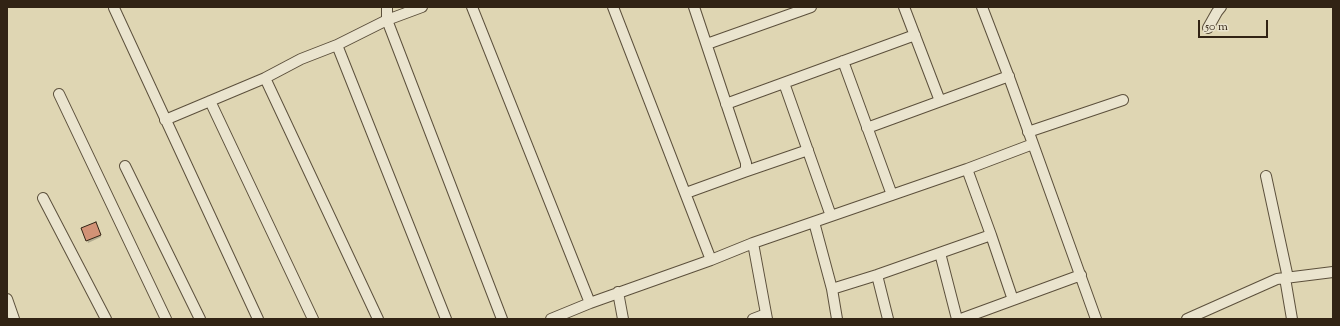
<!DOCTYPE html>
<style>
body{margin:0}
#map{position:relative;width:1340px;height:326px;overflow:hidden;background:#dfd6b3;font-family:"Sorts Mill Goudy",serif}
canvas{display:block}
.frame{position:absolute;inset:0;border:8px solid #312314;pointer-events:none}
.scale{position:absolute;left:1198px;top:20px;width:70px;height:18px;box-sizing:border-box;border:2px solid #312314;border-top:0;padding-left:5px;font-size:12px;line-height:14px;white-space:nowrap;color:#312314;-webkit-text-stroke:3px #eae4ce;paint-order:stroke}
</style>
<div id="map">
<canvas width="1340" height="326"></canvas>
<div class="frame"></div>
<div class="scale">50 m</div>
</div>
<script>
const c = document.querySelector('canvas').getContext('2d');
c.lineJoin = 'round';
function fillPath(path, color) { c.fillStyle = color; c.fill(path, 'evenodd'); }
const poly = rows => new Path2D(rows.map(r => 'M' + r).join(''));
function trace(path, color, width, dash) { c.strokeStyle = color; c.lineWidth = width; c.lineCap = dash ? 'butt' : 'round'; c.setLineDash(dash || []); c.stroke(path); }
fillPath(poly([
 [97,226,101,237,88,243,87,240]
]), '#0003');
const building = poly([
 [96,222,101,235,86,241,81,228,96,222]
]);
fillPath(building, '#d29276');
trace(building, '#312314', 1);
const minor = poly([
 [387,7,387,20,502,319],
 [472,7,590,303,711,260,613,7],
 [904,7,940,101],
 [982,7,1010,80,1096,319],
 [114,8,258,319],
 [1208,28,1217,12,1221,7],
 [707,44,811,7],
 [337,45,446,319],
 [843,61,892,195],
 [265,78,378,319],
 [784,83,831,216],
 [59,94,166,319],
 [210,101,313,319],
 [726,104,915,35],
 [165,120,265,78,301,59,337,45,387,20,422,7],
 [867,128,1009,76],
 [1028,132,1123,100],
 [125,166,200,319],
 [744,172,808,150],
 [1266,176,1288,278],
 [686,193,744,172,746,168,746,163,694,7],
 [43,198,106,319],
 [814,222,832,289,877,275,991,235,967,169],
 [991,235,1013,300],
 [753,243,767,319],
 [940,253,957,319],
 [711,260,753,243,967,169,1033,144],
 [877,275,888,319],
 [1285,278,1333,272],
 [832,289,837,319],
 [618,292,623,319],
 [7,299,14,319],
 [551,319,590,303],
 [753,319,766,314],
 [961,319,1081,275],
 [1187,319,1277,279,1285,278,1292,319]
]);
trace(minor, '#5c503c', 12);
trace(minor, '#eae4ce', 10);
</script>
